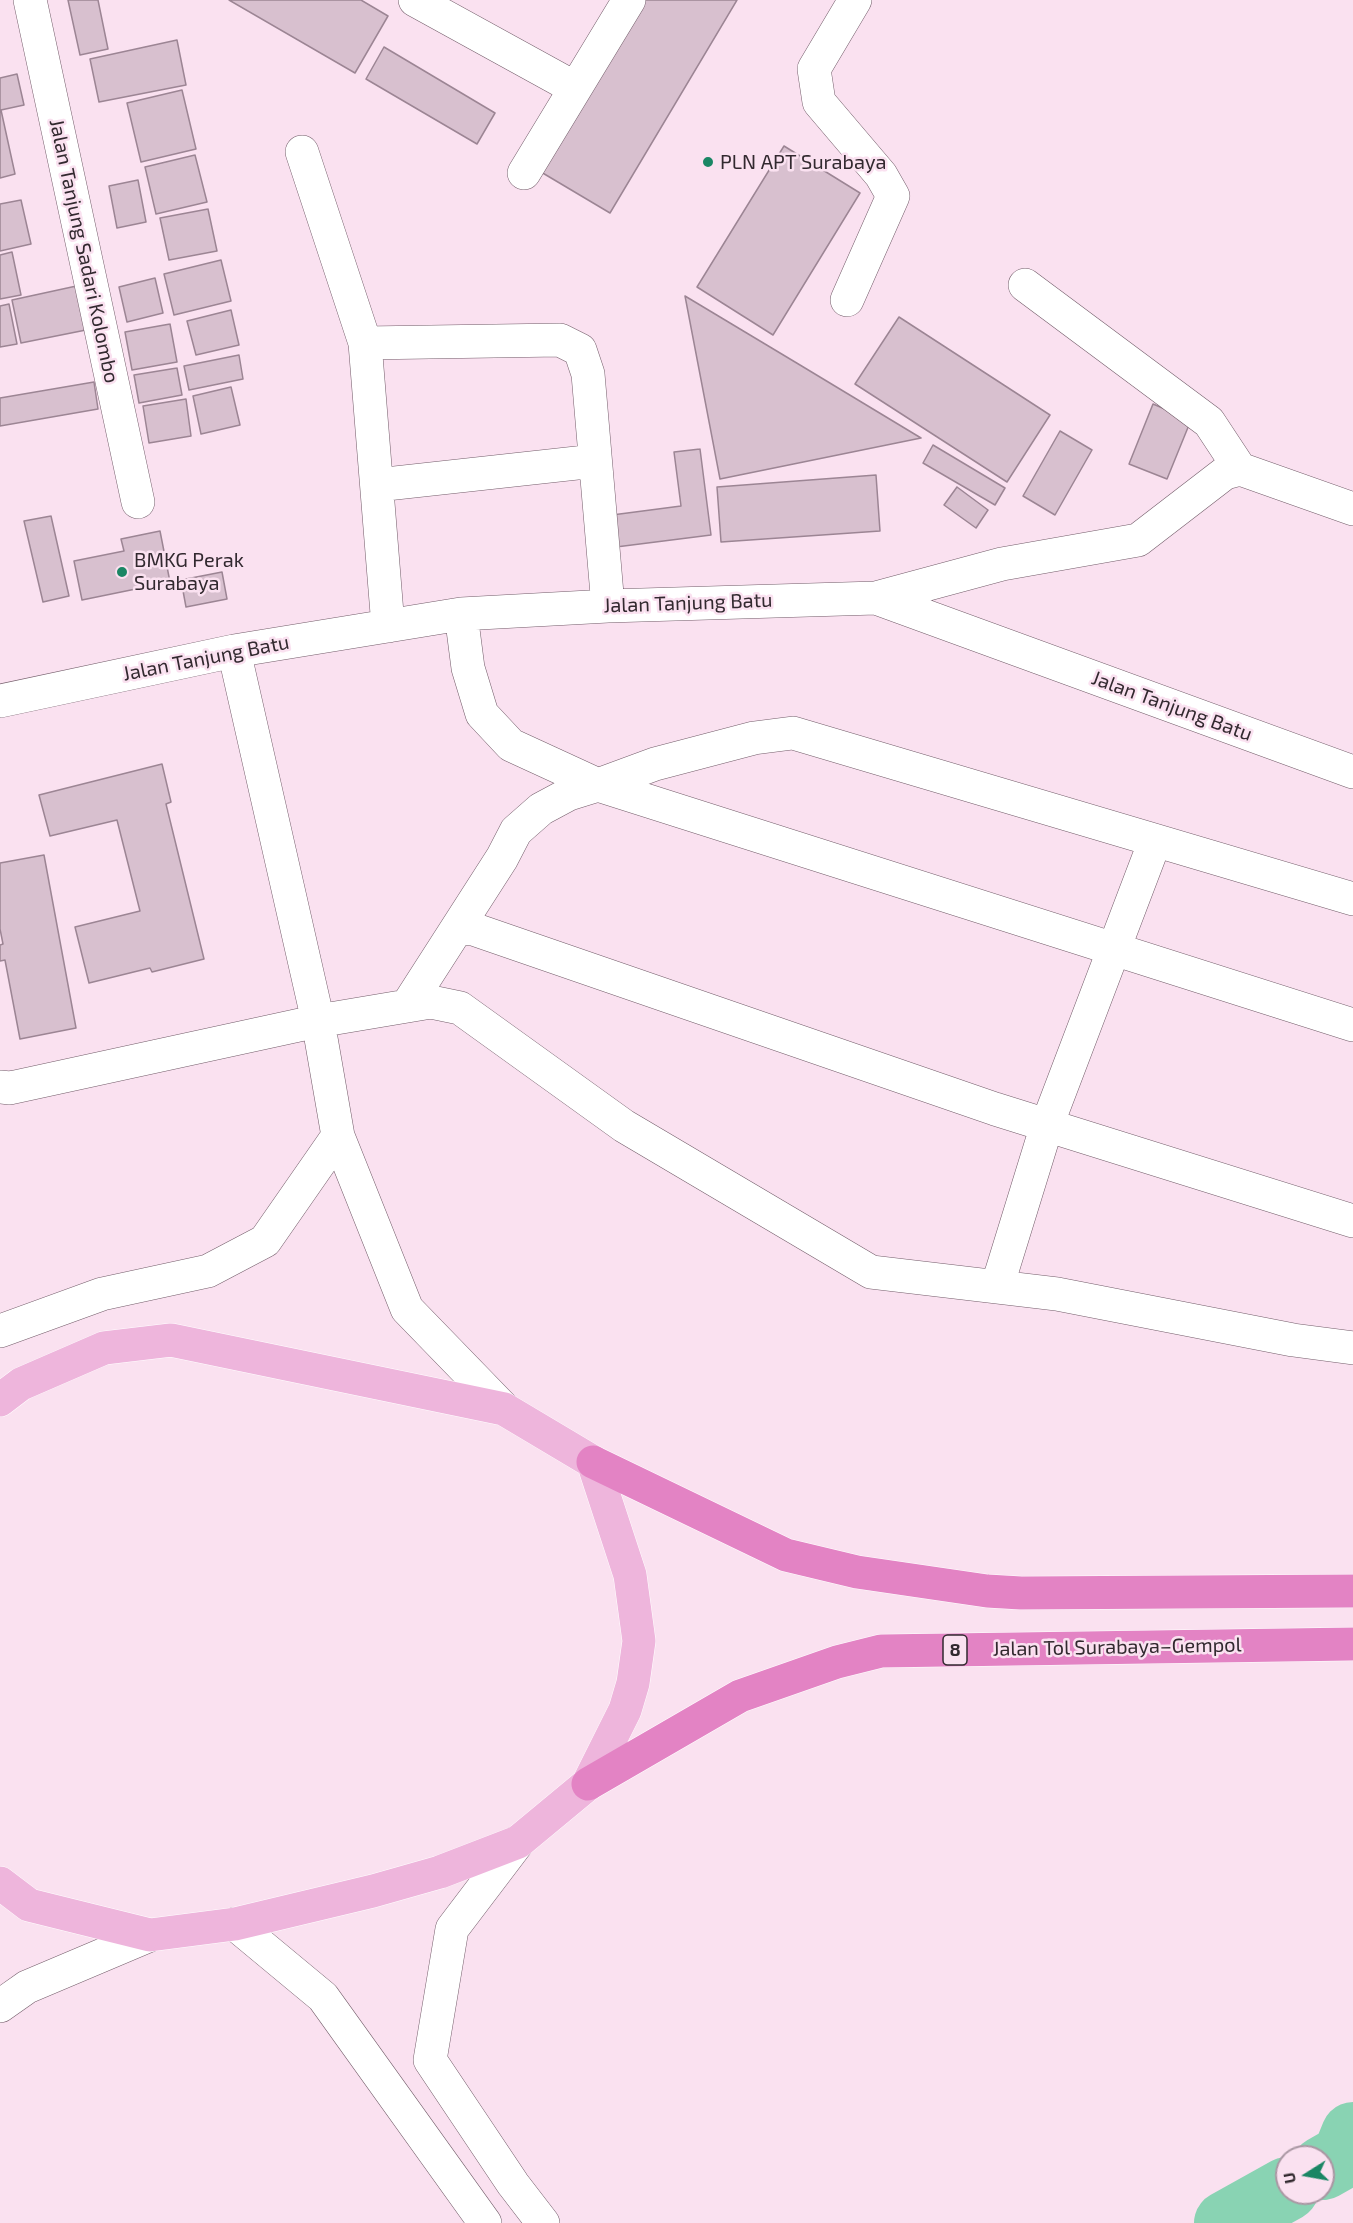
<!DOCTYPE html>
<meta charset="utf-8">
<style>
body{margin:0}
#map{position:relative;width:1353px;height:2223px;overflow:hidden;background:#fae1f0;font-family:"Exo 2",sans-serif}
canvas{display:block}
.north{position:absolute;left:1275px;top:2145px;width:60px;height:60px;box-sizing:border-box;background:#fae1f0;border:2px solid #aa97a3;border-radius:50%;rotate:259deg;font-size:16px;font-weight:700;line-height:24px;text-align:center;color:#32292f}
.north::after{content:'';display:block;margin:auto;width:21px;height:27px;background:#1a8664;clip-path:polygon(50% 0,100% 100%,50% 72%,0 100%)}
</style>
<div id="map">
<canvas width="1353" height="2223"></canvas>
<div class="north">U</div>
</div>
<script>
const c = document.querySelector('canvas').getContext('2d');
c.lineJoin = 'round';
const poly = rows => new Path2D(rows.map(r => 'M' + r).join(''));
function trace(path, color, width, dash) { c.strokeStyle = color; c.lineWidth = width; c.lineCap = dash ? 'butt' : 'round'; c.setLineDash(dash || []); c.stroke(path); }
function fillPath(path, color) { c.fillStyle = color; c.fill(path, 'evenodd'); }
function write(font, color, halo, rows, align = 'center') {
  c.font = font + ' "Exo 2",sans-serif'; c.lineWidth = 5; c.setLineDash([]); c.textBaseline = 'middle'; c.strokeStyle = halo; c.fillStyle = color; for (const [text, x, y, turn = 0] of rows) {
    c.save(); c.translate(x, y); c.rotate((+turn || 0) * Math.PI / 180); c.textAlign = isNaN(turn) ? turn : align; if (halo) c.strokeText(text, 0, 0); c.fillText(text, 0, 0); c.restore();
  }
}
trace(poly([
 [1323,2168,1344,2156,1353,2134],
 [1226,2223,1287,2189]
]), '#89d3b3', 64);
const building = poly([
 [68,0,98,0,108,49,80,55,68,0],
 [229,0,361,0,388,16,355,73,229,0],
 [643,0,737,0,610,213,541,172,643,0],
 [177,40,186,85,99,102,90,59,177,40],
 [384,47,495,113,477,144,366,79,384,47],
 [17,74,24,105,1,110,15,174,0,178,0,78,17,74],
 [182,90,196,149,141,162,127,103,182,90],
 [784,146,860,193,773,335,697,287,784,146],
 [195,155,207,202,156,214,145,167,195,155],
 [138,180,146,222,117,228,109,186,138,180],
 [21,200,31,244,0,251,0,204,21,200],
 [208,209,217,251,169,260,160,218,208,209],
 [12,252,21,295,0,299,0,255,12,252],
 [221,260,231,301,174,315,164,274,221,260],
 [155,278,163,313,127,322,119,287,155,278],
 [81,285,91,329,21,343,12,300,81,285],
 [685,296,800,365,921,438,720,479,685,296],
 [9,304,17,344,0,347,0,306,9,304],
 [231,310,239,345,196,355,187,321,231,310],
 [899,317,1050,415,1007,482,855,384,899,317],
 [170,324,177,362,132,370,125,332,170,324],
 [239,355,243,379,189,390,184,366,239,355],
 [177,368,182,395,139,403,134,375,177,368],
 [94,382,98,409,0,426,0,398,94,382],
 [231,387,240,425,201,434,193,396,231,387],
 [186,399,191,436,149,443,143,406,186,399],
 [1153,404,1191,420,1167,479,1129,464,1153,404],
 [1060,431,1092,450,1055,515,1023,496,1060,431],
 [933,445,1005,488,995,505,923,463,933,445],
 [700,449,711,535,616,547,612,515,681,506,674,452,700,449],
 [876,475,880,531,721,542,717,487,876,475],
 [957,487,988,510,976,528,944,505,957,487],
 [51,516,69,596,43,602,24,521,51,516],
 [160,531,170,582,82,600,74,561,124,551,121,539,160,531],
 [222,572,227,599,186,607,181,580,222,572],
 [162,764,171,802,166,804,204,959,152,972,150,968,89,983,75,927,140,911,117,820,50,836,39,795,162,764],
 [44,855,76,1028,20,1039,5,960,0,961,0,945,3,944,0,929,0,863,44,855]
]);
fillPath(building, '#d8c0cf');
trace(building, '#9c8594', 1.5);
const minor = poly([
 [30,0,138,502],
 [415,0,575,88],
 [302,152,365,343,388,626],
 [524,173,629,0],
 [1025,285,1209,422,1240,469],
 [847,300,893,196,881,175,819,102,814,69,855,0],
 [365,343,560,340,580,350,588,374,608,606],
 [377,485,595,461],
 [876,598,1002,564,1138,540,1225,473,1240,469,1353,509],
 [461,614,468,668,482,714,511,745,598,785,655,764,754,738,793,733,1353,899],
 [234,651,318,1021,338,1136,407,1309,504,1409],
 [0,701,234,651,461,614,608,606,876,598,1353,772],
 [457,928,473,929,995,1109,1353,1221],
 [407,1006,502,858,516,831,541,809,569,794,598,785,1353,1025],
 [0,1087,10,1088,318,1021,431,1002,460,1008,624,1126,871,1272,1057,1294,1293,1340,1353,1348],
 [997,1287,1047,1125,1155,841],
 [0,1331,102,1294,208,1271,265,1241,338,1136],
 [518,1842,452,1929,430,2060,513,2184,543,2223],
 [235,1924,323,1997,485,2223],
 [0,2006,27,1987,150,1935]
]);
const major = poly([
 [0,1400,21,1384,104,1348,171,1340,504,1409,593,1462,630,1575,639,1641,633,1683,625,1710,588,1784,518,1842,440,1872,373,1891,235,1924,150,1935,29,1905,0,1883]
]);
const highway = poly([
 [593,1462,786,1555,857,1572,987,1591,1021,1593,1353,1591],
 [588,1784,740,1696,837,1662,881,1651,1353,1644]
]);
trace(minor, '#735d6a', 34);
trace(major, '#fff', 34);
trace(highway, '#fff', 34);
trace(minor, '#fff', 33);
trace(major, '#eeb5dc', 33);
trace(highway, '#e383c4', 33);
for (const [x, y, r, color] of [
 [708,162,6,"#1a8664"],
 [122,572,6,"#1a8664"]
]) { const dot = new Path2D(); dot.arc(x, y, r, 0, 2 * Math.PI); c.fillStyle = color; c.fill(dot); trace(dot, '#fae1f0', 2); }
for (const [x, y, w] of [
 [955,1650,24]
]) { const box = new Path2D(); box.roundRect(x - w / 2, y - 15, w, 30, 4.5); c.fillStyle = '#fae1f0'; c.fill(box); trace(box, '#32292f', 1.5); }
write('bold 18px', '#32292f', null, [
 ["8",955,1650]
]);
write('20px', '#32292f', '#fae1f0', [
 ["PLN APT Surabaya",720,162],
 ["BMKG Perak",134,560],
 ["Surabaya",134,583]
], 'left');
write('20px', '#32292f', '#fae1f0', [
 ["Jalan Tanjung Sadari Kolombo",84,251,78],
 ["Jalan Tanjung Batu",688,603,-2],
 ["Jalan Tanjung Batu",206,658,-11],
 ["Jalan Tanjung Batu",1172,706,20],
 ["Jalan Tol Surabaya–Gempol",1117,1647,-1]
]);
</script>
